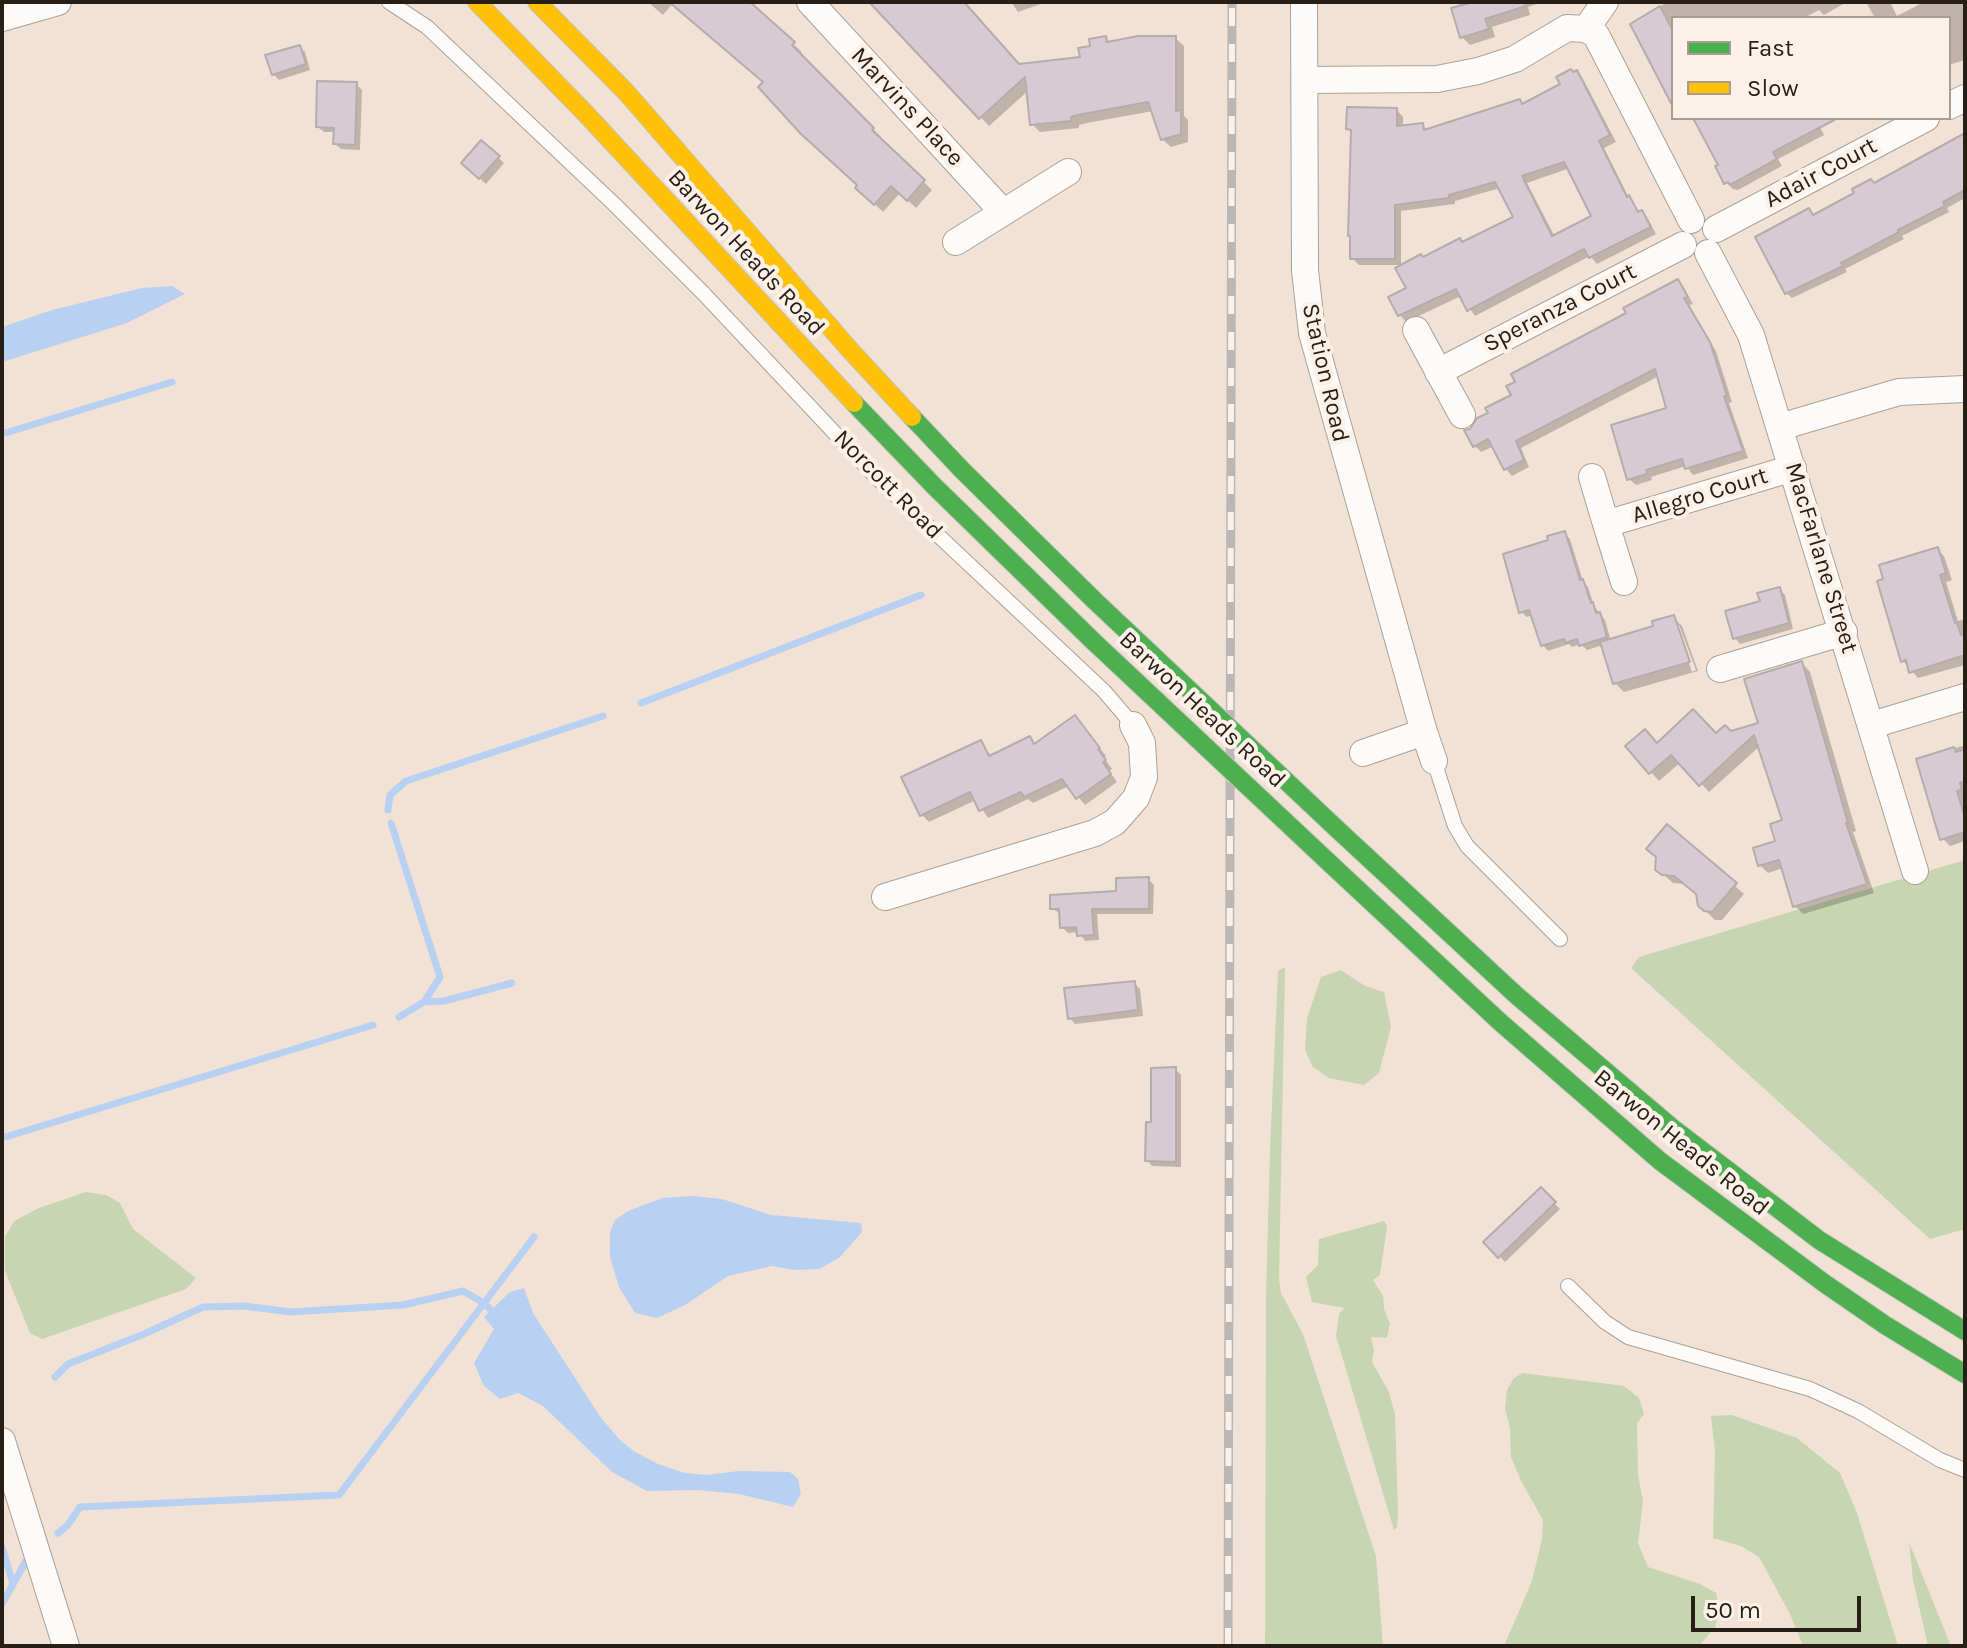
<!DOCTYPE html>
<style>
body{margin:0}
#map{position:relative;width:1967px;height:1648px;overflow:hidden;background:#f1e2d5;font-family:Karla,sans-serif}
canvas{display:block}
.frame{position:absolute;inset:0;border:4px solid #271e16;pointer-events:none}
.legend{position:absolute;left:1671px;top:16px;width:280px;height:104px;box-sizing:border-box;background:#fcf1e8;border:2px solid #a79d94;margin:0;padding:10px 14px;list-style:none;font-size:24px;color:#271e16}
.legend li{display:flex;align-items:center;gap:16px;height:40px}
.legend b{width:40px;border:2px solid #a79d94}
.scale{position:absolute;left:1691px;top:1596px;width:170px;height:36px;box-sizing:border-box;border:4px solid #271e16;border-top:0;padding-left:10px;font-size:24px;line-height:28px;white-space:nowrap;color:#271e16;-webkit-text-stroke:6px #fcf1e8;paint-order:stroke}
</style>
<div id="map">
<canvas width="1967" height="1648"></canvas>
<div class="frame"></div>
<ul class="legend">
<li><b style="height:10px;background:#4caf50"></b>Fast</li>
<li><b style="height:10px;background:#ffc107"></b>Slow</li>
</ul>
<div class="scale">50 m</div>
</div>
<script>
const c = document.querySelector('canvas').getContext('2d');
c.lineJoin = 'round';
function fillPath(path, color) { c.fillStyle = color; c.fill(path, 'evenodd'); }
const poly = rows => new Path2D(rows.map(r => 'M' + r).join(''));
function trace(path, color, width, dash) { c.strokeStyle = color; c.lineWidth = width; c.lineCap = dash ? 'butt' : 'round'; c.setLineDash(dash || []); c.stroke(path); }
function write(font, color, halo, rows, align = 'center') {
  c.font = font + ' Karla,sans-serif'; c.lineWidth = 8; c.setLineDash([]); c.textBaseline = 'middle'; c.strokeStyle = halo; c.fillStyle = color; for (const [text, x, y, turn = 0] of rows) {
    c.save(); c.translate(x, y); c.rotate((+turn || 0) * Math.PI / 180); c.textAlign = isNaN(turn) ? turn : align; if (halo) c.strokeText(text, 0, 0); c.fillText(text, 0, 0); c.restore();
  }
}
fillPath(poly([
 [1965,860,1965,1229,1930,1239,1631,968,1639,957],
 [1285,967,1279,1279,1281,1293,1303,1334,1376,1556,1383,1646,1265,1646,1266,1297,1270,1150,1278,971],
 [1341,970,1365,986,1384,992,1391,1027,1379,1073,1364,1085,1329,1078,1313,1067,1305,1050,1307,1018,1321,977],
 [86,1192,106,1195,120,1203,133,1229,196,1278,186,1289,42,1339,30,1333,5,1271,5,1237,14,1221,39,1208],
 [1384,1221,1387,1226,1380,1275,1373,1280,1383,1296,1384,1309,1390,1324,1387,1338,1371,1337,1374,1350,1372,1362,1389,1392,1395,1414,1398,1514,1397,1527,1394,1530,1336,1336,1339,1314,1344,1308,1312,1302,1306,1277,1318,1265,1319,1239],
 [1523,1373,1624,1386,1639,1398,1644,1414,1637,1423,1638,1474,1643,1501,1638,1543,1648,1567,1700,1584,1716,1593,1720,1610,1715,1627,1699,1646,1504,1646,1532,1581,1542,1539,1543,1520,1521,1481,1511,1457,1510,1428,1505,1409,1507,1390,1514,1378],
 [1732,1415,1797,1438,1840,1473,1857,1513,1898,1646,1803,1646,1790,1614,1759,1557,1741,1546,1713,1538,1715,1450,1711,1416],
 [1909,1542,1951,1646,1928,1646,1913,1580]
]), '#c8d5b2');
fillPath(poly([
 [172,286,185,294,127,323,2,362,2,327,52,310,142,288],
 [692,1196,722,1199,771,1215,861,1223,862,1232,839,1258,819,1269,794,1270,772,1266,728,1276,685,1305,657,1318,635,1313,619,1287,610,1257,610,1232,615,1220,628,1211,662,1198],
 [524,1288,533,1313,601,1418,621,1441,635,1452,658,1464,685,1473,707,1475,739,1471,790,1472,798,1479,801,1494,793,1507,739,1494,698,1490,647,1491,612,1472,543,1406,518,1393,500,1399,484,1386,474,1363,494,1329,484,1317,510,1292]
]), '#b8d0f1');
fillPath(poly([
 [648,2,747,2,802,52,799,55,881,137,879,139,932,190,916,208,900,193,883,212,866,196,860,185,765,83,738,58,736,60,673,3,663,15],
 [870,2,961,2,1019,66,1082,59,1092,47,1106,38,1110,43,1175,38,1184,46,1184,116,1188,120,1188,142,1171,147,1162,139,1153,111,1087,123,1079,125,1079,128,1040,132,1032,124,1029,90,989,126],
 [1011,2,1043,2,1044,3,1018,12],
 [1480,2,1542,2,1528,7,1530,15,1492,27,1495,37,1470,45,1462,37],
 [1667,2,1847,2,1824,15,1819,10,1804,18,1673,18,1673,98,1632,25],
 [1866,2,1890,2,1897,16,1924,2,1965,2,1965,60,1949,65,1949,18,1875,18],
 [299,47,305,52,310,70,279,80,273,74],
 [1577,72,1583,79,1616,142,1604,148,1629,198,1640,213,1648,219,1656,234,1597,264,1590,256,1475,316,1461,296,1406,322,1400,315,1408,288,1424,259,1463,244,1515,217,1500,188,1455,201,1455,204,1401,211,1401,265,1359,265,1352,258,1353,133,1348,129,1397,110,1403,117,1403,127,1422,125,1428,130,1520,101,1524,105,1562,85],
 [1570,168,1594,217,1555,237,1527,183],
 [356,84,362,90,360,150,341,149,335,144,336,132,324,132,318,127],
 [1693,118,1815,118,1824,135,1778,159,1782,166,1738,190,1733,189,1726,182,1721,166],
 [1965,136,1965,198,1947,208,1949,212,1902,236,1904,239,1845,269,1847,272,1792,298,1786,293,1809,210,1814,216],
 [498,157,504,163,486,184,469,169],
 [1678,281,1684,288,1693,304,1689,305,1716,351,1732,402,1729,403,1748,458,1693,475,1686,466,1651,477,1652,480,1636,485,1629,479,1669,409,1659,376,1521,448,1529,467,1512,476,1506,469,1494,446,1481,452,1475,446,1513,396],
 [1564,533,1570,539,1583,581,1588,587,1594,606,1605,620,1611,641,1656,628,1673,617,1682,626,1698,671,1624,692,1615,683,1603,645,1587,650,1581,644,1572,647,1569,644,1548,651,1543,645,1533,615,1527,617,1521,612,1550,541],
 [1675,625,1679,625,1696,670,1692,672],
 [1937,549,1944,556,1952,580,1946,582,1958,621,1965,619,1965,665,1918,678,1903,661],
 [1779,589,1785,595,1793,629,1740,644,1735,638,1762,603],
 [1802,663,1810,672,1856,831,1853,832,1874,893,1803,914,1795,906,1783,868,1768,873,1759,864,1778,843,1784,822,1760,746,1709,792,1681,762,1659,781,1628,746,1658,745,1731,734,1760,725],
 [1082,725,1106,756,1104,758,1112,769,1109,771,1117,782,1085,805,1069,786,1033,803,1028,799,988,818,976,800,929,822,922,815,981,742,992,757,1029,739,1036,745],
 [1965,745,1965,841,1950,846,1942,838,1918,760],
 [1667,826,1744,894,1722,920,1715,920,1700,905,1698,894,1685,884,1673,883,1657,869],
 [1148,879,1154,885,1153,914,1097,914,1099,940,1085,941,1079,932,1068,933,1062,927,1062,914,1052,909,1118,893],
 [1134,983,1140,989,1143,1016,1075,1024,1070,1018],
 [1175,1069,1181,1075,1181,1167,1152,1166,1147,1160,1153,1124],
 [1541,1190,1560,1209,1505,1262,1486,1242]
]), '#0003');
trace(poly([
 [2,434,172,382],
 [641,703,921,595],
 [388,810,390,795,406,781,603,716],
 [391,823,440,977,424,1002,399,1017],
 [425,1002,444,1001,512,983],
 [2,1138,373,1025],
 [55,1377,68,1364,144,1334,203,1307,244,1306,291,1312,403,1305,463,1291,484,1303,497,1316],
 [58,1533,68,1525,80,1507,339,1495,534,1237],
 [2,1547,13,1584],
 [2,1604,27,1559]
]), '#b8d0f1', 7);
const building = poly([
 [669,2,750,2,795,42,792,45,874,128,872,130,925,180,907,201,891,186,874,205,855,188,857,185,801,134,758,87,763,82,669,2],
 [869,2,964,2,1019,64,1080,57,1078,48,1090,46,1089,39,1106,36,1107,42,1138,36,1176,36,1176,111,1181,110,1181,134,1161,140,1148,102,1078,115,1071,117,1071,121,1030,125,1025,77,979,119,869,2],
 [1473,2,1525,2,1526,6,1485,19,1489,29,1460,38,1451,8,1473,2],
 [1660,6,1673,31,1673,107,1630,24,1660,6],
 [300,45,306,64,272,75,265,55,300,45],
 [1571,69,1573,72,1577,70,1610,135,1599,141,1627,197,1629,195,1638,212,1642,210,1651,227,1589,258,1584,249,1467,311,1456,289,1398,316,1388,297,1406,288,1395,268,1421,254,1423,257,1460,238,1462,242,1513,217,1495,182,1449,195,1449,198,1395,205,1395,259,1350,259,1350,236,1348,236,1351,130,1346,129,1347,107,1397,108,1397,126,1423,123,1424,130,1520,99,1522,104,1560,84,1556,77,1571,69],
 [1564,162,1591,216,1552,236,1522,176,1564,162],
 [317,81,357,82,355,145,333,144,334,128,316,127,317,81],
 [1693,118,1838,118,1773,152,1777,159,1730,185,1728,182,1724,184,1715,166,1718,165,1693,118],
 [1965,133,1965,190,1943,202,1945,206,1898,230,1899,232,1841,263,1843,266,1785,294,1755,237,1809,208,1813,215,1854,193,1852,189,1871,179,1874,183,1965,133],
 [481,140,500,156,479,179,461,163,481,140],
 [1678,279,1688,297,1684,298,1710,342,1727,396,1724,396,1743,451,1685,469,1682,459,1646,470,1647,474,1627,480,1611,425,1666,408,1655,369,1516,441,1524,460,1504,470,1488,439,1473,447,1464,430,1470,429,1477,418,1488,413,1485,408,1511,395,1506,386,1515,382,1511,374,1626,313,1623,308,1678,279],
 [1565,531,1580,580,1583,579,1591,603,1593,602,1596,613,1600,612,1607,637,1579,646,1577,639,1565,643,1564,639,1541,646,1529,610,1519,613,1503,554,1548,540,1547,536,1565,531],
 [1938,547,1946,573,1940,575,1955,623,1957,623,1961,635,1965,633,1965,655,1909,673,1906,660,1901,662,1877,581,1883,579,1879,565,1938,547],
 [1780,587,1789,623,1733,639,1725,611,1760,601,1757,593,1780,587],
 [1674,615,1690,662,1613,684,1600,642,1653,626,1652,621,1674,615],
 [1802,661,1848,823,1846,823,1867,884,1793,907,1779,860,1758,866,1753,848,1775,841,1770,824,1782,820,1754,735,1699,786,1671,755,1649,774,1625,746,1645,729,1657,743,1693,709,1716,733,1725,725,1731,731,1758,723,1744,679,1802,661],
 [1075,715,1100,748,1098,749,1106,760,1103,762,1111,774,1076,799,1062,779,1024,797,1021,792,979,811,970,792,920,816,901,777,981,740,989,756,1030,736,1034,744,1075,715],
 [1954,747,1956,752,1965,749,1965,781,1960,783,1962,789,1957,791,1965,818,1965,832,1940,840,1916,759,1954,747],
 [1667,824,1737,883,1712,912,1704,911,1698,906,1696,894,1674,876,1662,875,1655,870,1656,857,1646,849,1667,824],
 [1149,877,1149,909,1092,909,1094,935,1077,936,1076,927,1060,928,1059,909,1050,909,1050,895,1116,891,1116,878,1149,877],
 [1135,981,1138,1010,1068,1019,1064,988,1135,981],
 [1176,1067,1176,1162,1145,1161,1146,1122,1151,1122,1151,1068,1176,1067],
 [1541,1187,1556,1202,1498,1258,1483,1242,1541,1187]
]);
fillPath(building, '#d6cad3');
trace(building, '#b5adac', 2);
const lane = poly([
 [389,2,427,27,614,204,704,294,876,477,1104,691,1133,725],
 [1434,761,1455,826,1467,846,1560,939],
 [1568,1286,1605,1322,1628,1337,1810,1389,1858,1411,1940,1460,1965,1470]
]);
const street = poly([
 [810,2,1003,212],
 [1304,2,1305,270,1312,333,1424,732,1363,753],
 [2,18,58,2],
 [1586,29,1605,2],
 [1305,80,1437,79,1478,71,1515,59,1567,28,1586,29,1596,35,1691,220],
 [1949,106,1965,98],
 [1716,229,1926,118],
 [956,242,1068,172],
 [1708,253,1751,335,1915,871],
 [1416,330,1462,415],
 [1438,372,1683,245],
 [1780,427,1899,392,1965,389],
 [1592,477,1606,524,1793,468],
 [1606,524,1624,582],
 [1720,669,1844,632],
 [1872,725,1965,697],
 [1424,732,1434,761],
 [885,897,1095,833,1115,822,1136,798,1144,777,1142,743,1133,725],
 [2,1441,66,1646]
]);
const fast = poly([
 [854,403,935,487,1093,641],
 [912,417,962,470,1095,601],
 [1337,829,1516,995,1675,1130,1819,1240,1965,1331],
 [1337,870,1500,1022,1660,1161,1824,1283,1885,1325,1965,1374]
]);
const slow = poly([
 [477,2,587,115,854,403],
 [537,2,626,92,850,350,912,417]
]);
trace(lane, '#aca197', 16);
trace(street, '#aca197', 28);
trace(fast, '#cbc3bd', 20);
trace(slow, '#cbc3bd', 20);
trace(lane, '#fdfbf9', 14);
trace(street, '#fdfbf9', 26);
trace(fast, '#4caf50', 18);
trace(slow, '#ffc107', 18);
const rail = poly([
 [1228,1646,1232,2]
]);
trace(rail, '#bab7b4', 9);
trace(rail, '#fcf1e8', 6, [18]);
const fastBridge = poly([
 [1095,601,1337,829],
 [1093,641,1337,870]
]);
trace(fastBridge, '#cbc3bd', 20, []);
trace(fastBridge, '#4caf50', 18);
write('24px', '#271e16', '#fcf1e8', [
 ["Marvins Place",907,107,47],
 ["Adair Court",1821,173,-28],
 ["Barwon Heads Road",746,253,47],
 ["Speranza Court",1560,308,-27],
 ["Station Road",1325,373,77],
 ["Norcott Road",888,485,45],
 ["Allegro Court",1700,496,-17],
 ["MacFarlane Street",1821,558,73],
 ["Barwon Heads Road",1202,710,43],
 ["Barwon Heads Road",1681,1143,39]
]);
</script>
